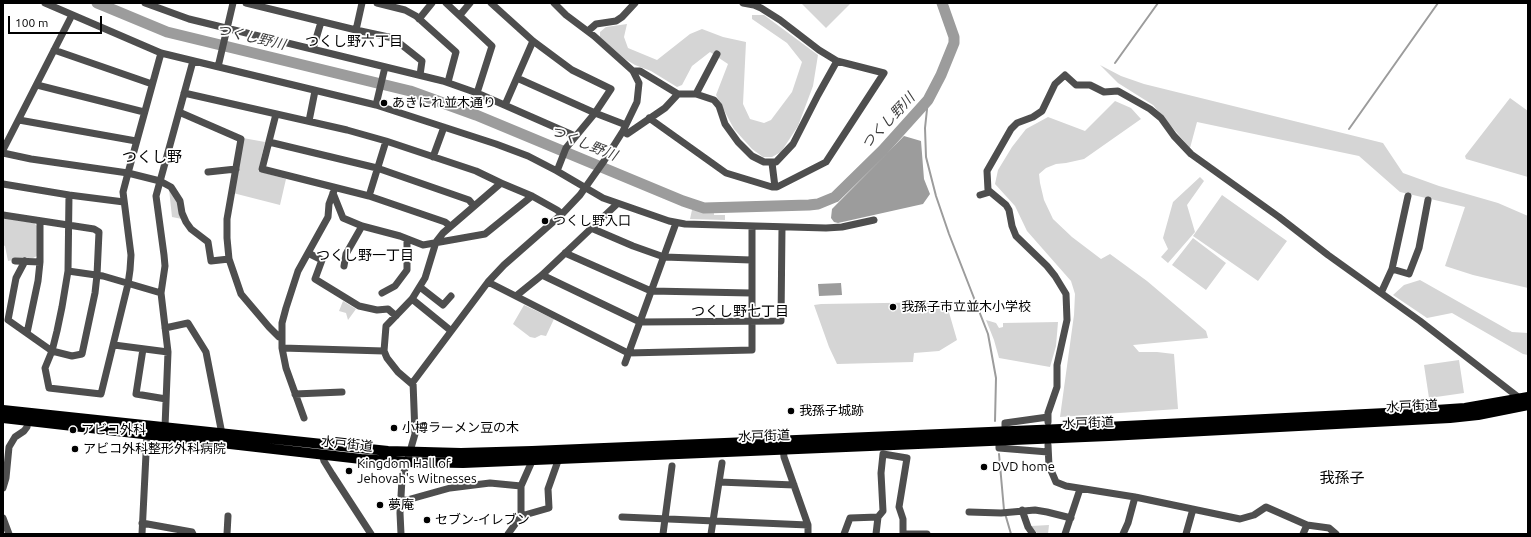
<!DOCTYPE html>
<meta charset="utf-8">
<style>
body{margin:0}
#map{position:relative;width:1531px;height:537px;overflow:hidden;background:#fff;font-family:Ubuntu,sans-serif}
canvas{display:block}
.frame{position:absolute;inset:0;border:4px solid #000;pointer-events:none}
.scale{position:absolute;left:8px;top:16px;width:94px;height:18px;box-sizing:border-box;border:2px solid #000;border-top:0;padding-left:5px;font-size:12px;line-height:14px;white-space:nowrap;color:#000;-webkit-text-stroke:3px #fff;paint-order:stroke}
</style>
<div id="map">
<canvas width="1531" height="537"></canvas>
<div class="frame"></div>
<div class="scale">100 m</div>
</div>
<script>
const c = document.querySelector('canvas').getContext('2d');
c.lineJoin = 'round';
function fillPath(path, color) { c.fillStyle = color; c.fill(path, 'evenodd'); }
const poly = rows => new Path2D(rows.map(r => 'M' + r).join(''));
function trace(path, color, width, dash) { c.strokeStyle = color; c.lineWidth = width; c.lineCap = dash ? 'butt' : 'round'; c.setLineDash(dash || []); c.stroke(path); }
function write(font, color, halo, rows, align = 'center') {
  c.font = font + ' Ubuntu,"Noto Sans JP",sans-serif'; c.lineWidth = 3.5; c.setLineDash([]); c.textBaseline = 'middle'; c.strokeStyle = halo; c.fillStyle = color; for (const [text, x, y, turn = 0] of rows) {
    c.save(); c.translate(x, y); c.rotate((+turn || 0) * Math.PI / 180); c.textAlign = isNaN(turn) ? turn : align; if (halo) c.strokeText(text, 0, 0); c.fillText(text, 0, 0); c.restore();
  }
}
fillPath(poly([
 [801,3,851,3,826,28],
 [752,15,764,15,818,55,813,86,798,126,781,152,772,157,763,157,752,149,734,129,716,95,728,64,710,52,692,66,682,85,677,87,651,71,635,65,625,59,600,37,600,32,606,27,627,24,624,37,628,48,657,60,690,34,702,29,723,37,746,42,743,104,750,119,764,123,771,120,792,92,802,62,787,43,752,19],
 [1100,65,1121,76,1144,84,1383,143,1403,173,1439,186,1498,203,1528,216,1528,288,1473,275,1445,266,1465,207,1400,192,1359,156,1197,122,1190,148,1153,105,1118,83],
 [1510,98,1528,111,1528,177,1466,159,1465,156],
 [1115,101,1131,108,1141,119,1084,159,1066,163,1056,164,1046,168,1039,174,1040,183,1044,200,1053,219,1072,237,1101,259,1110,254,1147,281,1206,331,1208,338,1133,345,1139,352,1157,352,1174,354,1178,409,1060,417,1074,315,1075,294,1071,281,1027,231,1015,206,995,184,998,170,1012,147,1026,129,1048,117,1085,131],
 [243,138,265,142,258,171,286,179,280,205,233,193],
 [1200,177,1204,181,1187,205,1195,232,1168,263,1161,257,1168,249,1163,238,1173,202],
 [169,189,177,201,178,209,182,219,172,217],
 [1222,195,1287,241,1258,281,1193,236],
 [692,210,714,211,714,215,725,215,725,220,690,219],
 [3,218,34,223,37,226,37,256,33,258,14,258,13,260,8,261,5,246,3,245],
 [1193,238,1226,263,1206,290,1172,265],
 [1420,280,1512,332,1528,333,1528,355,1523,354,1452,313,1427,318,1393,295,1404,285],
 [343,301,356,309,348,320,346,313,339,311],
 [946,302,957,340,939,351,914,353,913,362,837,364,829,347,814,305,821,304],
 [524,305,554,319,546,336,541,335,535,338,530,337,513,324],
 [986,320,996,323,999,328,1003,327,1003,323,1058,322,1056,346,1050,367,999,358,994,340],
 [1459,360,1464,393,1429,398,1424,365],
 [1049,525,1048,534,1038,534,1031,526]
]), '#d5d5d5');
fillPath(poly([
 [904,136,921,141,924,179,930,194,923,204,838,223,834,222,831,218,832,209],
 [841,283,842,295,819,296,818,284]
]), '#9c9c9c');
trace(poly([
 [1115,63,1158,3],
 [928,100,925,128,926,157,936,196,949,234,988,334,996,378,995,421],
 [1349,129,1438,3],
 [999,454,1004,510,1011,534]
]), '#9c9c9c', 2);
trace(poly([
 [97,3,167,32,410,91,476,115,683,201,704,208,809,205,818,204,835,197,883,150,928,100,941,75,954,43,954,37,942,3]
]), '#9c9c9c', 11);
trace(poly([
 [45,3,161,53,376,105,496,144,528,156,557,171,603,198,669,221,685,224,826,228,842,227,874,220],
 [145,3,189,19,443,81,477,93,575,136],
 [246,3,356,30],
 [362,3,356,30,393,38,422,61,420,75],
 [377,3,405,10,416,16,456,52,448,82],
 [446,3,492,46,477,93],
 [491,3,533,41,572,70,611,89,595,113,566,148,557,171],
 [743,3,754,5,756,3],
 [460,15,470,3],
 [419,19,432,3],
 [588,31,596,24,616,21,622,17,635,3],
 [313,49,321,22],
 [54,50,152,84],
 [161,53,128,173,160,181,171,187,180,201,182,213,186,222,191,229,208,242,211,261,229,259,241,294,269,327,279,337,281,337],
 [218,67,233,3],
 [633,71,640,71,678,94,696,94,714,100,719,106,725,124,738,142,752,156,764,162,776,162,793,144,818,95,837,61,819,50,780,20,761,8,754,5],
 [517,78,595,113,626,125],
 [37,85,144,112],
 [184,93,347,130,386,141,476,171,501,183],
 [696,94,717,54],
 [376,105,385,67],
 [505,105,533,41],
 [179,112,241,139,227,219,227,238,229,259],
 [276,114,262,169,369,196,445,222,450,226],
 [649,118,726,173,772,187,777,187,826,162,884,73,837,61],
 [19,120,136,141],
 [309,121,315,91],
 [623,131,627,134,665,108,678,94],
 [269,142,377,168,469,200,474,206],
 [3,150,72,15],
 [3,153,31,159,128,173,123,192,131,255,130,270,128,284,101,394,49,388,45,368,52,351,57,331,62,307,68,271,69,195,3,184],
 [433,157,444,127],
 [772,163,775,187],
 [208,172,236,169],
 [333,193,343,218,362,226,400,236,423,245,485,234,532,196],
 [69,195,124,202],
 [980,195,990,192],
 [369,196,386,141],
 [3,215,94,229,99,232,97,275,95,293,82,354,72,356,52,351,8,320,16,278,25,261],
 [591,228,633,246,664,257,751,260],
 [308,253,322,260,315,279,359,306,377,310,388,309,396,316],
 [565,253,651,291,751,293],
 [15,261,40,262],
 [344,266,346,254,362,226],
 [1392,269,1409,274,1419,248,1428,200],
 [68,271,103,276,161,293],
 [542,275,640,322,781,321,782,227],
 [488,282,628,353,752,350,752,226],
 [420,287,443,305,451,296],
 [382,293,395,286,407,270,407,239],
 [1381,293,1392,269,1408,196],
 [516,296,542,275,617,204],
 [412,299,450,330],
 [165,328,188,323,206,352,222,434],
 [27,333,38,281,40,262,40,221],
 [114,345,168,352],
 [282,348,384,351,387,358,398,372,412,384],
 [143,349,136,394,166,399],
 [384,351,386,326,412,299,425,278,436,242,443,233,501,183,532,196,557,210,562,214],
 [625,363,676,223],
 [295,394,342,392],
 [304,418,286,368,282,348,282,323,286,308,298,271,328,217,329,204,335,188],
 [1048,422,1048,413,1057,387,1057,365,1067,320,1066,294,1055,276,1047,266,1016,236,1012,226,1009,210,1006,205,988,190,987,171,1011,129,1017,123,1033,117,1042,111,1055,84,1065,75,1076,85,1090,85,1104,92,1118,91,1150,109,1161,118,1174,136,1191,154,1279,217,1328,255,1420,321,1522,400],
 [165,427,168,352,161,293,165,266,164,255,156,196,193,61],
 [1005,431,1005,423,1048,417],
 [999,440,999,448,1048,452],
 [1048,445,1049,466,1053,475,1056,482,1066,486,1135,497,1240,519,1254,515,1266,507,1307,525,1329,528,1336,534],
 [783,447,784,457,808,525,808,534],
 [322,454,324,461,332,474,371,534],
 [719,482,794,485],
 [3,488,6,478,9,447,15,437,24,431,27,427,28,420],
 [401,501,407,500,450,488,490,483,521,486],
 [1022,510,1028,527,1033,534],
 [969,512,1001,513,1035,510,1047,512,1071,518],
 [521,516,549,508,548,489,559,458],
 [622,517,808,525],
 [3,518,9,534],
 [142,523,192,532,193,534],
 [142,534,147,434],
 [227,534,228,516],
 [401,534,400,513,402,479,415,434,413,382,488,282,504,265,562,214,580,195,604,161,623,131,637,102,639,83,633,71,594,36,566,15,554,3],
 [508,534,521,516,521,486,533,459],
 [663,534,672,466],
 [711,534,722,463],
 [844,534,850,518,878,517,883,511,881,473,883,454,907,458,899,507,903,519,903,534],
 [876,534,878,517],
 [903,534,927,534],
 [1065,534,1080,489],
 [1123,534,1128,523,1135,497],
 [1186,534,1193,509],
 [1303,534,1307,525]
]), '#4e4e4e', 7);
trace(poly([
 [3,410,388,451,461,453,532,451,1085,428,1406,412,1465,408,1528,397],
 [3,418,361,459,407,462,463,463,1109,436,1450,418,1478,415,1528,405]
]), '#000', 10);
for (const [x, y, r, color] of [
 [384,103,4,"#000"],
 [545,221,4,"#000"],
 [893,307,4,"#000"],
 [791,411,4,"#000"],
 [394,428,4,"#000"],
 [73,430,4,"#000"],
 [75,449,4,"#000"],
 [984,467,4,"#000"],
 [349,471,4,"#000"],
 [380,505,4,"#000"],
 [427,520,4,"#000"]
]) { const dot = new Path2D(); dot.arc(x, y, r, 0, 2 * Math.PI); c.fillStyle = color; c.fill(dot); trace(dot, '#fff', 1.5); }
write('13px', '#000', '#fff', [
 ["あきにれ並木通り",392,103],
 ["つくし野入口",553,221],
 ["我孫子市立並木小学校",901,307],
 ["我孫子城跡",799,411],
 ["小樽ラーメン豆の木",402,428],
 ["アビコ外科",81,430],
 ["アビコ外科整形外科病院",83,449],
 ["Kingdom Hall of",357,464],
 ["Jehovah's Witnesses",357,479],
 ["DVD home",992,467],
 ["夢庵",388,505],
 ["セブン-イレブン",435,520]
], 'left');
write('13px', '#000', '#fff', [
 ["水戸街道",1412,406,-3],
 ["水戸街道",1088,423,-2],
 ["水戸街道",764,436,-2],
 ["水戸街道",347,444,6]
]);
write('italic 14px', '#3d3d3d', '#fff', [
 ["つくし野川",251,37,13],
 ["つくし野川",888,121,-47],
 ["つくし野川",584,143,22]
]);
write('14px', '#000', '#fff', [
 ["つくし野六丁目",354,41],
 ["つくし野一丁目",365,255],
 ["つくし野七丁目",740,311]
]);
write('15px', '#000', '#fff', [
 ["つくし野",152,157],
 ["我孫子",1342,478]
]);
</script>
